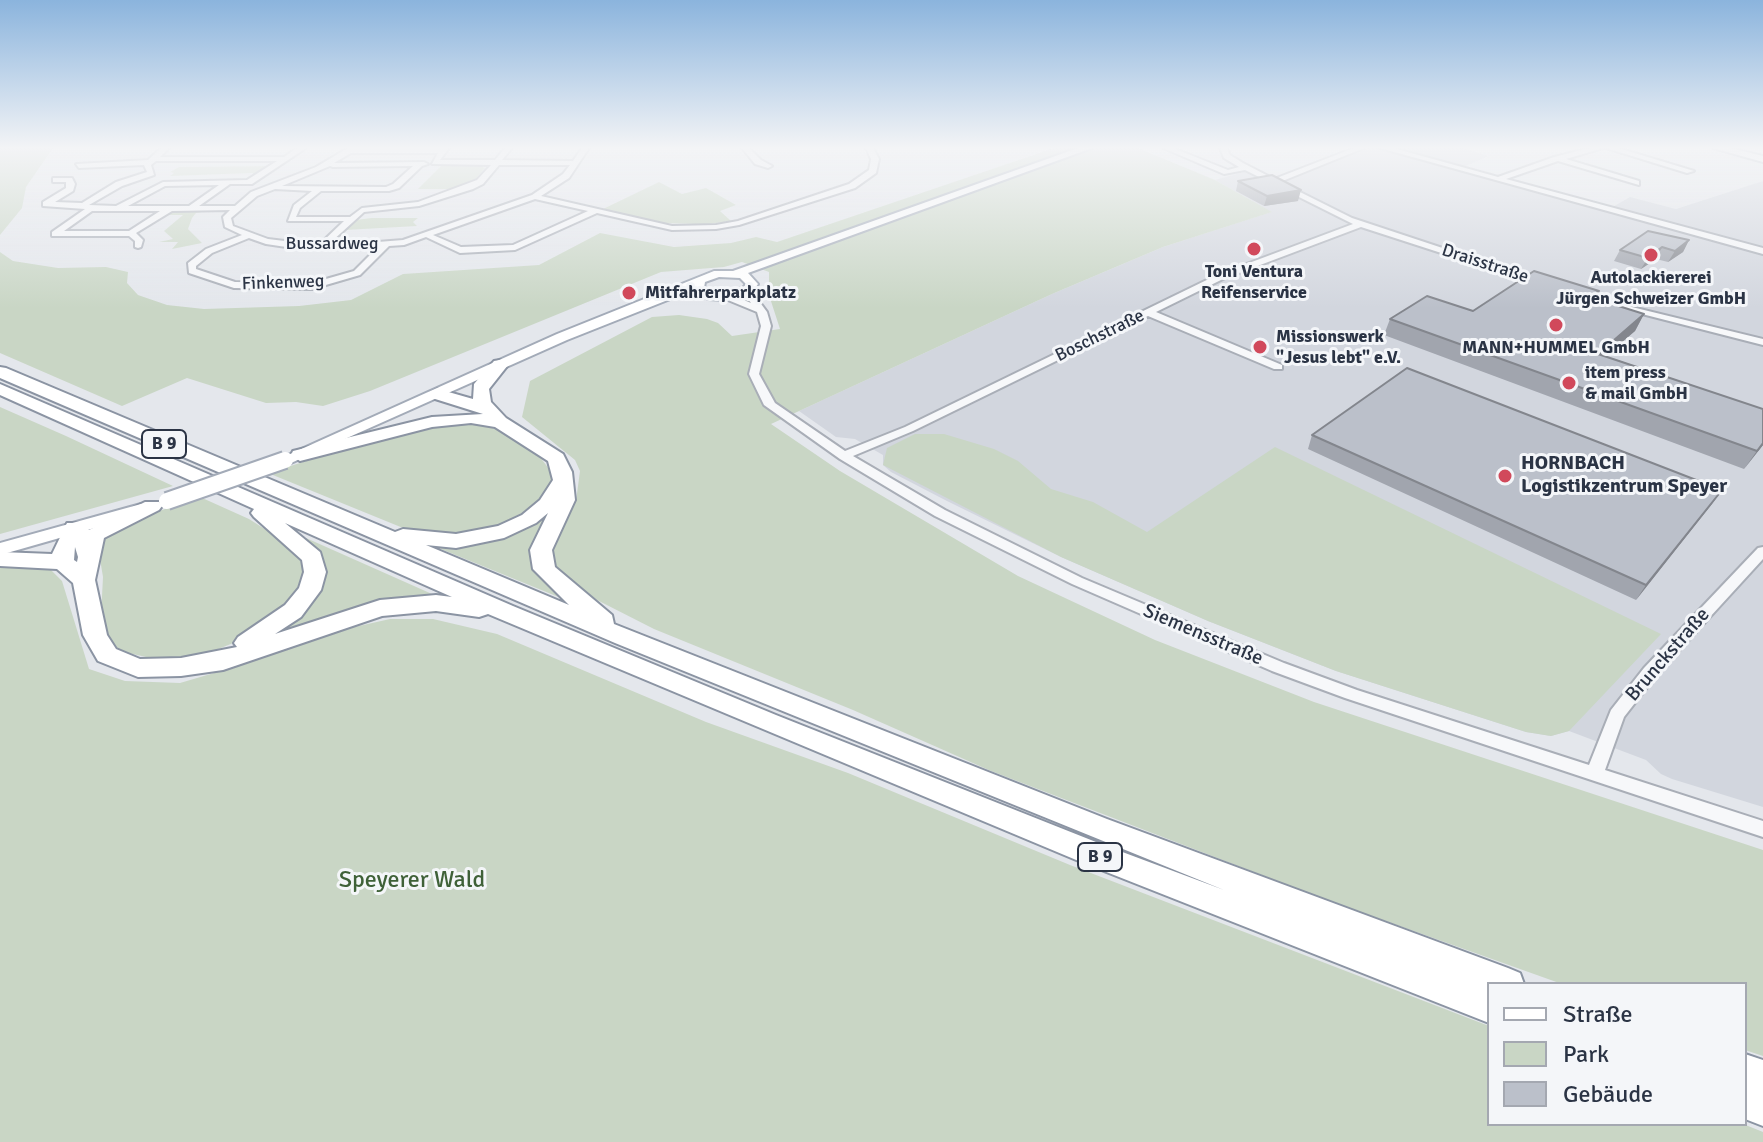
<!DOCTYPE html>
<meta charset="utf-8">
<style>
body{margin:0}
#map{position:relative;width:1763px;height:1142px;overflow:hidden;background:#e4e7ec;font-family:Signika,sans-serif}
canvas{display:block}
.legend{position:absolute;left:1487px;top:982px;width:260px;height:144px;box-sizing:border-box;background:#f4f6f9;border:2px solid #a4a8b1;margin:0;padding:10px 14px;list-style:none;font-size:24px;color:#2b3445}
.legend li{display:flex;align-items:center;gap:16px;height:40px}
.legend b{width:40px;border:2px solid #a4a8b1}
</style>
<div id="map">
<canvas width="1763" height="1142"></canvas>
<ul class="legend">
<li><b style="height:10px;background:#fff"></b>Straße</li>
<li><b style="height:22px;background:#c9d6c5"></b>Park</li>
<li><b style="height:22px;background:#bbc0ca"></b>Gebäude</li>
</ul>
</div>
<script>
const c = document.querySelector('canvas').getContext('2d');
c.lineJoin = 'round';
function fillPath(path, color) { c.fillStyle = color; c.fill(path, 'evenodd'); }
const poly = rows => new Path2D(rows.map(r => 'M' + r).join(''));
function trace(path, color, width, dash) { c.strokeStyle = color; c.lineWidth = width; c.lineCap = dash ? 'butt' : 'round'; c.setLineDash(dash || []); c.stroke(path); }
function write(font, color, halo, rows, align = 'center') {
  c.font = font + ' Signika,sans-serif'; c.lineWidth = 6; c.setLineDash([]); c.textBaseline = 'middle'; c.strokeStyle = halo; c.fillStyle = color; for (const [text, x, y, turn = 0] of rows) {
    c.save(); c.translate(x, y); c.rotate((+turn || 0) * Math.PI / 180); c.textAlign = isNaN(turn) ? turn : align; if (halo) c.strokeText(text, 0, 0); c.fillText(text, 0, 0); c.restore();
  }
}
fillPath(poly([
 [1363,148,1462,148,1489,156,1461,168,1609,209,1630,197,1676,209,1763,181,1763,807,1672,779,1661,774,1646,760,1569,731,1551,736,1526,732,1336,671,1208,621,1061,557,947,501,891,472,883,465,883,455,855,439,836,437,799,411,1052,294,1163,247,1271,212,1215,180,1247,171,1272,184]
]), '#d2d6de');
fillPath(poly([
 [0,148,53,148,26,187,22,208,0,235],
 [1054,148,1138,148,1215,180,1272,212,1163,247,1052,294,771,424,840,471,1018,576,1155,640,1314,702,1763,850,1763,1056,1745,1050,1745,984,1562,984,1324,899,991,771,853,710,654,629,597,600,557,570,552,546,576,501,580,471,575,460,522,417,530,381,652,317,679,315,707,319,718,323,732,336,780,329,769,295,769,272,742,262,724,267,661,272,370,391,323,406,296,402,266,403,187,378,122,406,0,353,0,252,13,261,58,268,106,267,128,272,127,283,138,295,167,305,204,309,299,306,351,300,403,274,539,265,600,233,674,247,731,243,756,237,777,242],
 [273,166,253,176,253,173,170,176,174,173,170,172,179,167],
 [441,166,479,165,485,168,474,181,454,189,418,189],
 [659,182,682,194,706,188,736,205,720,211,731,221,693,226,694,224,665,223,603,209],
 [175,210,214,210,196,213,192,218,188,229,202,243,172,249,178,242,159,242,173,239,164,231,183,215,164,215],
 [371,218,418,218,413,222,417,226,345,230,356,220],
 [0,407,66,436,173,486,0,534],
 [468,422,503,431,536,452,553,474,551,487,544,500,512,524,464,536,408,530,268,473,412,428],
 [915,434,944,434,994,449,1018,461,1051,489,1093,502,1147,532,1275,447,1661,634,1569,731,1551,736,1526,732,1336,671,1208,621,1061,557,883,465,887,448],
 [200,497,249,519,293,547,304,560,307,572,300,593,243,639,211,652,160,660,119,651,104,632,101,616,103,577,99,553,107,529],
 [550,507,538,572,563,597,561,598,431,545,445,546],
 [306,538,441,598,248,645,311,597,304,540],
 [22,564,49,568,62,581,89,669,125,681,180,683,238,666,328,633,390,619,433,619,497,634,706,722,848,773,1070,865,1489,1026,1489,1124,1743,1124,1763,1132,1763,1142,0,1142,0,567]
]), '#c9d6c5');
const minor = poly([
 [161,148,169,148,160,157,284,157,297,148,306,148,252,184,230,184,199,206,235,206,251,192,316,167,348,148,449,148,440,160,495,160,505,148,512,148,502,160,573,161,582,148,589,148,569,178,541,196,672,226,716,225,738,221,849,184,869,170,871,159,866,148,873,148,879,159,876,173,855,188,739,225,716,229,672,230,597,213,515,250,460,253,426,237,404,245,389,246,360,275,312,289,234,288,189,273,188,263,206,249,242,235,225,227,223,217,230,210,172,211,136,233,143,240,141,247,138,248,135,247,135,241,129,236,52,236,52,232,85,209,43,206,43,202,66,188,66,182,53,182,53,178,72,178,75,184,73,191,55,202,82,203,116,182,147,172,144,165,79,168,76,164,148,160,161,148],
 [351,153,438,153,432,164,491,165,477,180,418,202,362,208,350,217,296,217,300,208,321,191,389,191,399,188,422,166,428,164,424,162,334,163,351,153],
 [156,161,277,161,247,180,163,182,116,206,89,205,122,186,154,175,151,165,156,161],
 [499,165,570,165,563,174,532,195,403,240,365,243,330,243,364,212,419,206,473,189,483,184,499,165],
 [330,166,333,167,413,166,393,184,386,187,282,186,330,166],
 [219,185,189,206,128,206,165,186,219,185],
 [275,189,312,191,294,205,288,221,344,221,321,243,293,242,268,239,233,226,231,218,257,196,275,189],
 [535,199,588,211,513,245,461,247,433,235,535,199],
 [92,211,160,211,129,231,64,231,92,211],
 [249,238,266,244,293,248,378,247,354,271,312,283,235,282,196,269,196,266,212,253,249,238],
 [742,148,749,148,761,160,772,166,768,168,755,164,742,148],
 [1163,148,1173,148,1228,170,1239,167,1224,158,1220,148,1227,148,1230,155,1243,163,1274,179,1354,148,1364,148,1280,182,1352,218,1545,282,1537,284,1361,227,1223,279,1156,312,1282,365,1282,369,1274,369,1148,316,913,431,853,456,945,510,1082,578,1284,663,1357,690,1589,765,1611,710,1644,668,1758,548,1763,547,1763,559,1656,676,1624,717,1605,770,1763,821,1763,837,1345,698,1272,671,1072,584,935,516,840,459,764,405,749,374,761,326,757,312,723,298,723,294,729,294,751,303,742,291,750,289,767,312,771,326,759,374,775,403,845,451,905,427,1217,275,1353,224,1245,170,1224,174,1163,148],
 [1380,148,1393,148,1498,177,1554,157,1590,148,1603,148,1566,159,1639,181,1639,185,1558,161,1506,179,1763,248,1763,254,1380,148],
 [1606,148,1618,148,1694,171,1687,173,1606,148],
 [1599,299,1763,339,1763,345,1599,303,1599,299]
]);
const major = poly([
 [1078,148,1092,148,748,273,758,284,751,294,726,300,708,299,693,290,567,340,291,463,285,465,277,460,557,334,714,271,733,271,1078,148],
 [719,277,740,278,746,284,743,288,726,292,704,288,705,282,719,277],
 [1713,148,1730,148,1763,156,1763,162,1713,148],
 [141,504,147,505,149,509,147,513,0,555,0,543,141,504]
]);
const highway = poly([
 [500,360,508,365,489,389,491,402,506,418,563,454,572,472,575,500,552,550,555,567,612,615,614,624,1107,819,1508,968,1520,973,1524,984,1489,984,1489,1023,1081,862,488,614,479,617,436,611,382,616,223,670,181,676,138,677,98,661,83,635,73,583,57,569,0,566,0,552,52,554,67,523,81,523,89,530,145,502,159,502,162,506,159,510,104,538,95,580,107,635,116,649,140,659,181,658,237,647,234,643,238,637,285,605,299,588,304,572,302,560,254,517,251,513,254,509,0,395,0,384,513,606,776,715,1101,844,1224,890,615,643,0,378,0,367,6,368,395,532,403,529,456,534,498,526,522,515,540,500,553,480,548,461,495,427,471,423,432,427,300,461,291,455,293,451,432,417,483,414,432,398,429,394,438,389,473,399,474,384,494,361,500,360],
 [548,513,530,550,533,569,569,605,426,545,456,548,504,538,536,523,548,513],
 [285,523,452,597,436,595,380,600,275,634,301,617,321,590,326,572,320,552,285,523],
 [75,547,78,557,77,562,74,560,75,547],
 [1745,1054,1763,1060,1763,1126,1745,1119,1745,1054]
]);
trace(minor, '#a9aeb7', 4);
trace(major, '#a3abb8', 4);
trace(highway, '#8b94a3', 4);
fillPath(minor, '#f7f8fa');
fillPath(major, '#fff');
fillPath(highway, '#fff');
const majorBridge = poly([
 [167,501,285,460]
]);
trace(majorBridge, '#a3abb8', 20, []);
trace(majorBridge, '#fff', 16);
fillPath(poly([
 [1238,181,1298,201,1264,206,1236,191],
 [1689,240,1683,252,1668,262,1656,259,1641,269,1614,261,1620,250],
 [1594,299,1644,314,1635,331,1606,356,1763,409,1763,445,1744,469,1384,335,1390,319],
 [1312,435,1722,490,1636,600,1308,449]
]), '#a1a5ae');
fillPath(poly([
 [1301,190,1298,201,1264,206,1267,196],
 [1689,240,1683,252,1668,262,1675,251],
 [1662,247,1656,259,1641,269,1648,258],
 [1644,314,1635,331,1589,370,1598,354],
 [1763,443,1763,445,1744,469,1757,451],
 [1722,490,1712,504,1636,600,1646,585]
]), '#83868d');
const building = poly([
 [1272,175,1301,190,1267,196,1238,181,1272,175],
 [1648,231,1689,240,1675,251,1662,247,1648,258,1620,250,1648,231],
 [1534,271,1599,291,1590,297,1644,314,1598,354,1763,409,1763,443,1757,451,1390,319,1427,296,1473,311,1534,271],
 [1407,368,1722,490,1646,585,1312,435,1407,368]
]);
fillPath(building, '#bbc0ca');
trace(building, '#83868d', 2);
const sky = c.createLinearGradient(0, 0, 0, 308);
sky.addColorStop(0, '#8bb4dd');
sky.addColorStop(0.48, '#f3f4f6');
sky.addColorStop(1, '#f3f4f600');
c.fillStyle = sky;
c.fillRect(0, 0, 1763, 308);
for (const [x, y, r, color] of [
 [1254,249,8,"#d1495b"],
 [1651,255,8,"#d1495b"],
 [629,293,8,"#d1495b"],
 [1556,325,8,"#d1495b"],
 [1260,347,8,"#d1495b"],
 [1569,383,8,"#d1495b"],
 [1505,476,8,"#d1495b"]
]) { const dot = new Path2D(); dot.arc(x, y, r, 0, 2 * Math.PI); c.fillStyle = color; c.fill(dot); trace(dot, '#f4f6f9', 3); }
write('18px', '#2b3445', '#f4f6f9', [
 ["Bussardweg",332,244],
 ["Draisstraße",1485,264,18],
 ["Finkenweg",283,283,-2],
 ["Boschstraße",1100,336,-26]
]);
write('bold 18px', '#2b3445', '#f4f6f9', [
 ["Toni Ventura",1254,272],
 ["Reifenservice",1254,293],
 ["Autolackiererei",1651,278],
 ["Jürgen Schweizer GmbH",1651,299],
 ["Mitfahrerparkplatz",645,293,"left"],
 ["Missionswerk",1276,337,"left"],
 ["\"Jesus lebt\" e.V.",1276,358,"left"],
 ["MANN+HUMMEL GmbH",1556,348],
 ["item press",1585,373,"left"],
 ["& mail GmbH",1585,394,"left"]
]);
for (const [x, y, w] of [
 [164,444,44],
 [1100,857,44]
]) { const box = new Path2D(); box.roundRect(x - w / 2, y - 14, w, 28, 6); c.fillStyle = '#f4f6f9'; c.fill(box); trace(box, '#2b3445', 2); }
write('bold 18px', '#2b3445', null, [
 ["B 9",164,444],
 ["B 9",1100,857]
]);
write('bold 20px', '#2b3445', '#f4f6f9', [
 ["HORNBACH",1521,464],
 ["Logistikzentrum Speyer",1521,487]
], 'left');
write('20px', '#2b3445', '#f4f6f9', [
 ["Siemensstraße",1203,635,23],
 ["Brunckstraße",1668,655,-49]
]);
write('24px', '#3f6138', '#f4f6f9', [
 ["Speyerer Wald",412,881]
]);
</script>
